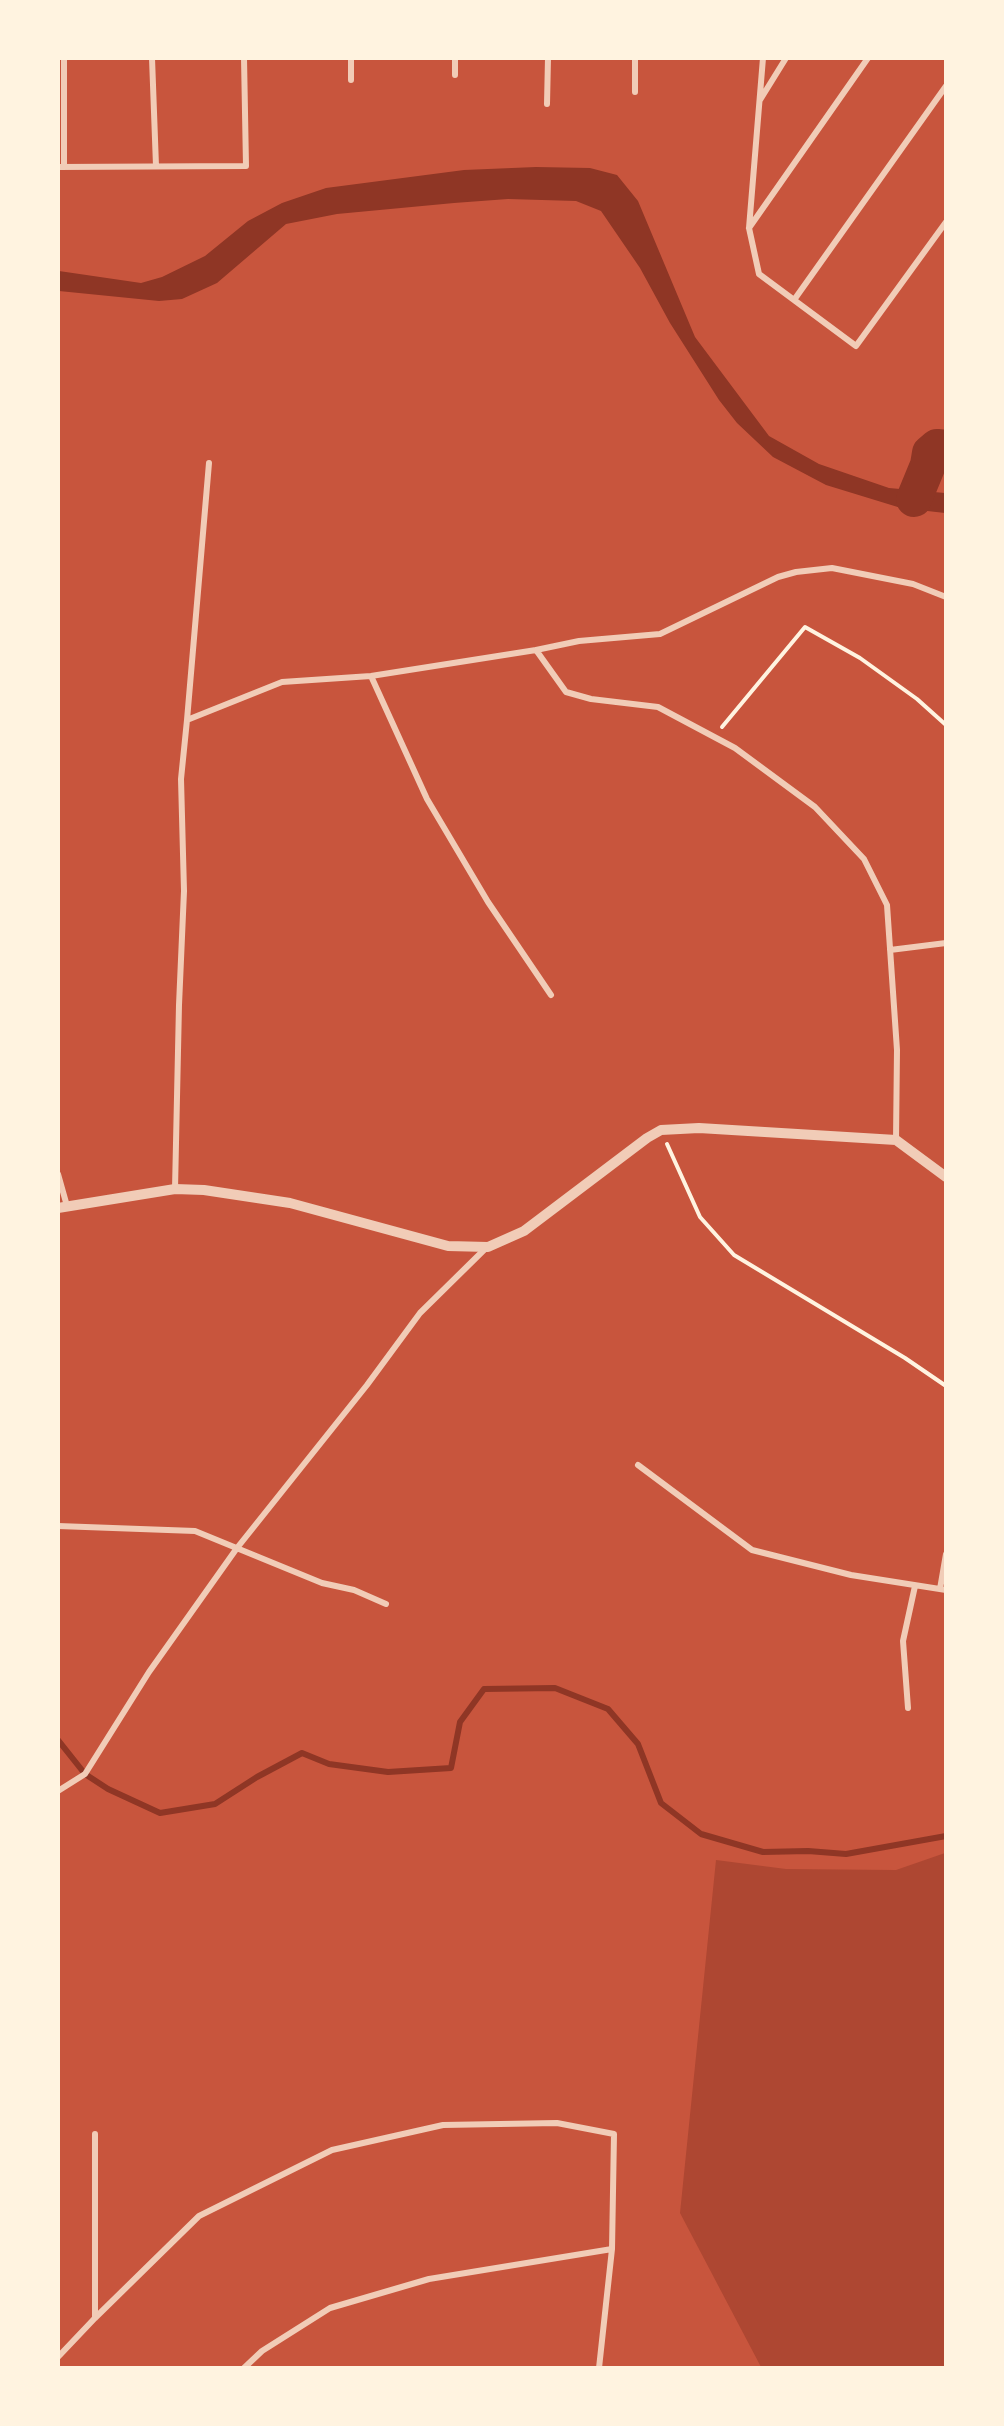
<!DOCTYPE html>
<style>
body{margin:0}
#map{position:relative;width:1004px;height:2426px;overflow:hidden;background:#c8553d;font-family:"Varela Round",sans-serif}
canvas{display:block}
.frame{position:absolute;inset:0;border:60px solid #fff3e0;pointer-events:none}
</style>
<div id="map">
<canvas width="1004" height="2426"></canvas>
<div class="frame"></div>
</div>
<script>
const c = document.querySelector('canvas').getContext('2d');
c.lineJoin = 'round';
function fillPath(path, color) { c.fillStyle = color; c.fill(path, 'evenodd'); }
const poly = rows => new Path2D(rows.map(r => 'M' + r).join(''));
function trace(path, color, width, dash) { c.strokeStyle = color; c.lineWidth = width; c.lineCap = dash ? 'butt' : 'round'; c.setLineDash(dash || []); c.stroke(path); }
fillPath(poly([
 [945,1853,945,2367,761,2367,680,2213,716,1860,786,1869,896,1870]
]), '#ae4732');
fillPath(poly([
 [536,167,590,168,617,175,638,201,695,337,769,436,819,464,889,488,945,493,945,513,901,508,826,485,773,457,737,423,719,400,670,323,640,268,601,211,576,201,508,199,454,203,337,214,286,224,217,283,182,299,159,301,59,291,59,271,141,283,162,277,205,256,248,221,282,203,326,188,464,170]
]), '#8f3625');
trace(poly([
 [58,1740,85,1774,108,1789,160,1813,215,1804,257,1777,302,1753,329,1764,388,1772,451,1768,460,1722,484,1689,555,1688,608,1709,638,1744,661,1803,701,1834,763,1852,808,1851,846,1854,946,1836]
]), '#8f3625', 6);
trace(poly([
 [914,499,928,465,930,453,937,447,946,448]
]), '#8f3625', 36);
trace(poly([
 [722,727,805,627,860,658,917,699,946,725],
 [667,1144,700,1217,734,1255,905,1358,946,1386]
]), '#fff3e0', 4);
trace(poly([
 [152,58,156,166],
 [351,58,351,80],
 [763,58,749,228,759,274,856,346,946,222],
 [455,75,455,58],
 [635,92,635,58],
 [760,100,786,58],
 [547,104,548,58],
 [58,167,246,166,244,58],
 [64,167,64,58],
 [749,228,868,58],
 [794,300,946,86],
 [536,650,579,641,660,634,778,577,796,572,832,568,913,584,946,597],
 [371,676,427,799,488,902,551,995],
 [187,720,209,463],
 [890,950,946,943],
 [58,1174,67,1206],
 [175,1189,179,1005,184,891,181,779,187,720,282,682,371,676,536,650,566,692,591,699,658,707,735,748,815,807,864,859,887,905,897,1050,896,1140],
 [638,1465,752,1550,851,1575,946,1590],
 [58,1526,195,1531,322,1583,354,1590,386,1604],
 [940,1589,946,1554],
 [908,1708,903,1641,915,1586],
 [58,1791,85,1774,149,1672,237,1548,367,1385,420,1313,487,1247],
 [95,2318,95,2134],
 [58,2357,95,2318,199,2216,332,2150,443,2125,557,2123,614,2134,612,2249,599,2368],
 [244,2368,262,2351,330,2308,429,2279,612,2249]
]), '#f1ccb7', 6);
trace(poly([
 [58,1208,175,1189,204,1190,290,1203,448,1246,488,1247,524,1231,647,1138,661,1130,699,1128,896,1140,946,1177]
]), '#f1ccb7', 10);
</script>
